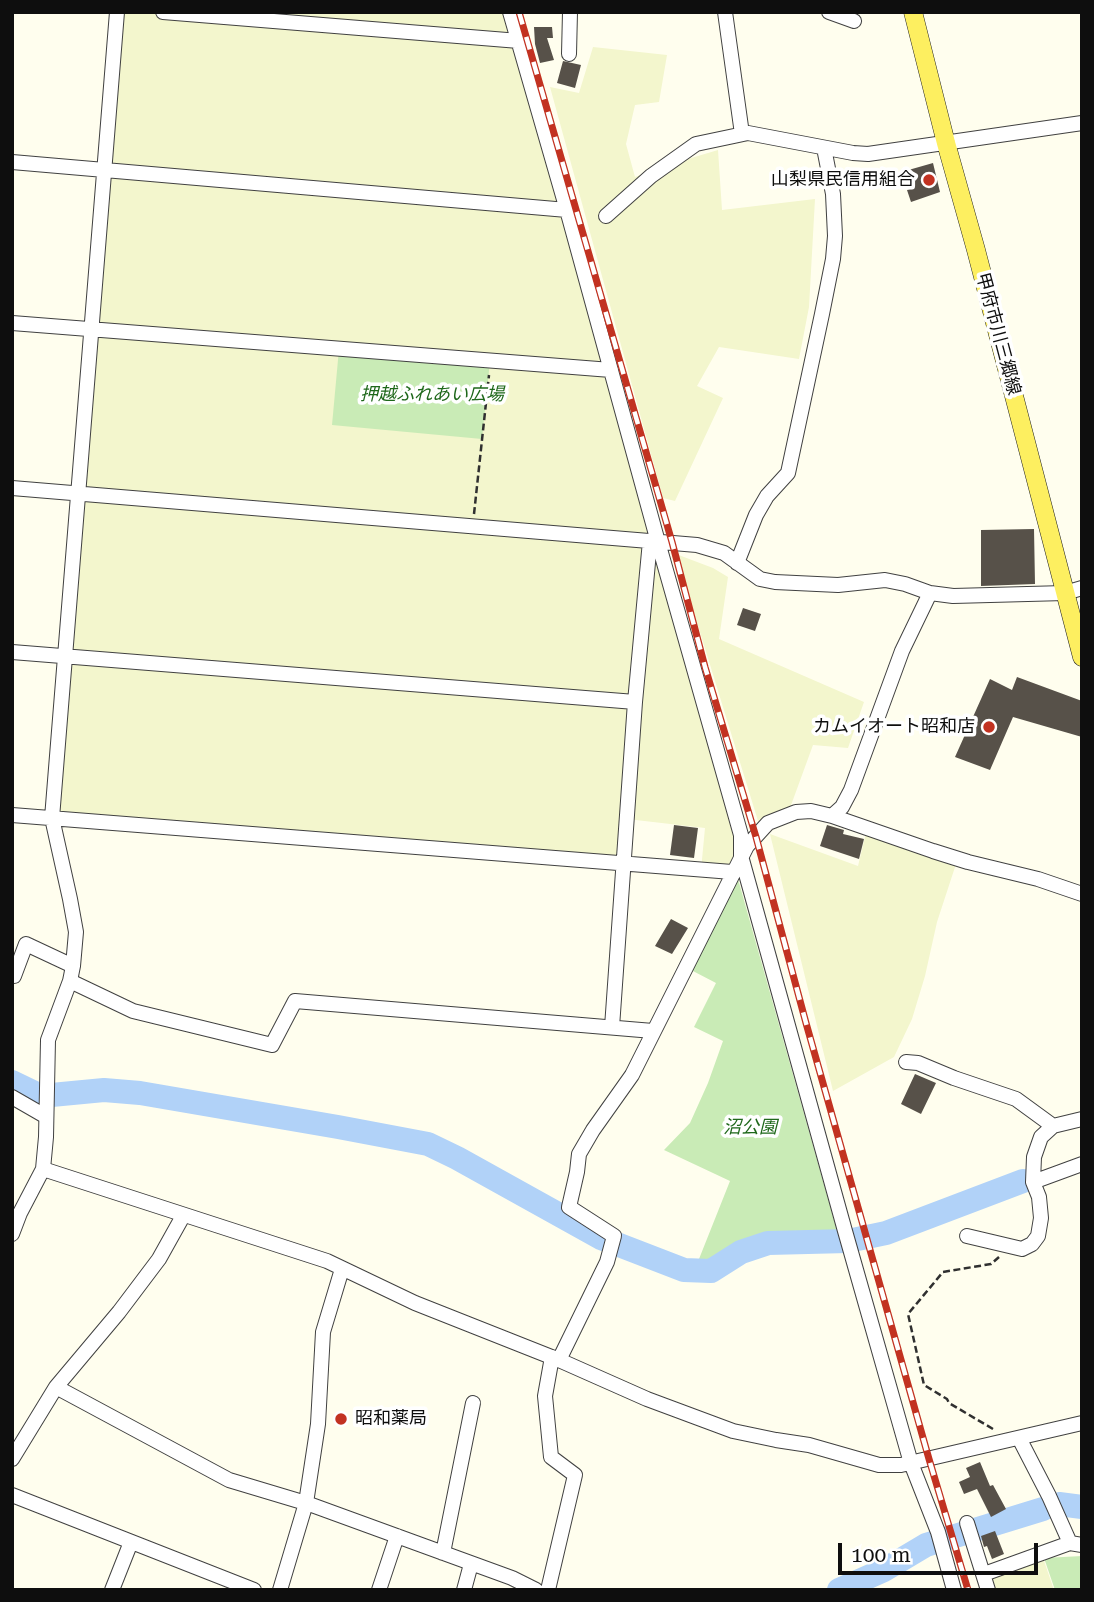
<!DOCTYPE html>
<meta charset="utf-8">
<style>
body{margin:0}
#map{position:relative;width:1094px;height:1602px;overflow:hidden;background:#fffeee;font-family:"Roboto Serif",serif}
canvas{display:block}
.frame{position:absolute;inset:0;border:14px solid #0e0e0e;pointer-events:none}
.scale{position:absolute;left:838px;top:1543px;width:200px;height:32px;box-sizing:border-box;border:4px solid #0e0e0e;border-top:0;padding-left:9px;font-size:21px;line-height:24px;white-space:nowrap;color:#0e0e0e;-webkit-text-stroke:5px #fff;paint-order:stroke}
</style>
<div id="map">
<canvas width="1094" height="1602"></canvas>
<div class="frame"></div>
<div class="scale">100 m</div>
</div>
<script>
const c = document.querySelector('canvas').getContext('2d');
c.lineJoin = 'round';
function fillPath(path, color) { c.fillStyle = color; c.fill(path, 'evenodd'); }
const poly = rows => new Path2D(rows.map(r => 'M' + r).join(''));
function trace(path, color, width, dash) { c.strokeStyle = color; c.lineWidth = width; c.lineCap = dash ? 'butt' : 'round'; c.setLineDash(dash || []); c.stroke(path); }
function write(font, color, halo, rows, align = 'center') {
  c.font = font + ' "Roboto Serif","Noto Sans JP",serif'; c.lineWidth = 7; c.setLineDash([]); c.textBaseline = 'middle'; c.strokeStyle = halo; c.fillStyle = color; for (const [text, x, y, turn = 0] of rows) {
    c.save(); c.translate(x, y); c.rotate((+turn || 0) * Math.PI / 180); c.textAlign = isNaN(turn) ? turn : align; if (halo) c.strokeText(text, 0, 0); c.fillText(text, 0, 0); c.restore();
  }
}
fillPath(poly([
 [117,12,510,12,741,835,732,872,701,870,705,828,627,819,623,864,52,818],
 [593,47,667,55,659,102,635,105,626,144,635,177,658,168,718,150,722,210,815,199,809,307,799,359,719,347,697,386,723,398,675,501,663,498,550,87,579,93],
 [676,554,713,568,728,577,719,639,864,702,848,748,813,745,790,808,758,821],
 [866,833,956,864,937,922,925,976,912,1019,894,1057,833,1091,770,834,858,866],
 [1043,1558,1054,1590,992,1590,990,1583,994,1574]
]), '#f3f6cd');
fillPath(poly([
 [339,349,490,361,482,439,332,425],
 [738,879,837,1231,772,1233,736,1245,710,1260,699,1259,730,1181,664,1150,690,1123,708,1083,723,1041,694,1027,716,983,691,970],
 [1082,1556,1082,1590,1055,1590,1044,1558]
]), '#c9ebb6');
trace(poly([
 [12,1082,41,1096,104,1090,140,1093,338,1127,428,1144,457,1158,601,1238,684,1270,711,1271,741,1252,768,1243,848,1241,886,1233,1023,1181],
 [1059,1504,1082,1507],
 [839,1590,884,1570,926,1545,1043,1509]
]), '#b1d2f8', 24);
fillPath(poly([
 [534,27,552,27,553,38,547,38,554,60,540,63,535,44],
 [563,61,581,65,575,88,557,83],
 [933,163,940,192,911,202,907,190,910,189,905,171],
 [1034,529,1035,584,981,586,981,530],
 [743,608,761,614,755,631,737,625],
 [1017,677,1082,701,1082,737,1013,717,990,770,955,757,990,679,1012,690],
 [674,825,698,828,694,858,670,855],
 [827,825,844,830,843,834,864,839,859,859,820,846],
 [671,919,688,928,672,954,655,946],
 [915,1074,936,1083,921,1114,901,1104],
 [980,1462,990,1486,993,1485,1006,1509,991,1517,977,1489,964,1494,959,1482,970,1477,966,1468],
 [995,1531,1004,1554,992,1559,987,1546,984,1547,981,1536]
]), '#575149');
const minor = poly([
 [163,12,519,41],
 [510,12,567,210],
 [725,12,742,134],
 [829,12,854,21],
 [569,54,570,12],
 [12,162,567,210,658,542,741,835,741,856,845,1231,911,1463,938,1532,954,1590],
 [606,216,651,176,696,144,734,136,748,133,853,153,868,154,1082,123],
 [12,323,611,370],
 [12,488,697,545,724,553,760,579,775,582,838,585,885,580,905,584,930,593,953,596,1065,593,1082,588],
 [737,563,756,515,767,496,788,473,822,314,833,259,835,236,833,194,824,148],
 [12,652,635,702],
 [12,815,732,872],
 [832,816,933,851,968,862,1038,879,1082,894],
 [12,976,14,976,26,944,73,966],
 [70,981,133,1011,272,1045,295,1001,653,1031],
 [612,1027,635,702,650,541],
 [906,1062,918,1063,954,1078,1016,1099,1053,1126,1082,1119],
 [12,1097,45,1116],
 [43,1169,327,1261,415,1303,559,1360,647,1399,733,1431,776,1440,809,1445,879,1465,901,1465,1082,1423],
 [1033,1182,1082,1164],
 [12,1234,20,1213,43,1169,46,1137,48,1040,70,981,73,966,76,932,70,899,52,818,117,12],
 [967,1236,1022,1249,1032,1244,1038,1236,1041,1218,1039,1197,1033,1182,1034,1157,1041,1137,1053,1126],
 [559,1360,607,1262,614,1236,569,1207,577,1172,579,1154,593,1130,632,1075,747,846,768,823,796,812,811,811,832,816,842,807,851,790,902,651,930,593],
 [56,1387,229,1480,309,1504,512,1578,536,1590],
 [1019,1438,1049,1496,1070,1543],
 [12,1459,56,1387,119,1312,159,1259,183,1216],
 [12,1495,254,1590],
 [967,1523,988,1590],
 [443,1553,473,1403],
 [984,1574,1070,1543,1082,1545],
 [112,1590,131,1542],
 [280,1590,306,1503,318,1424,323,1332,342,1269],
 [379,1590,397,1536],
 [464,1590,471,1564],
 [548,1590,575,1475,551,1457,545,1396,552,1357]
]);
const major = poly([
 [913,12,946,143,976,250,1082,657]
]);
trace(minor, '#414141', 16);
trace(major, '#1f1f1f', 19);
trace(poly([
 [474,514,489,375],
 [993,1429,949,1403,947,1399,924,1385,908,1314,943,1272,991,1264,999,1257]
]), '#303030', 2.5, [7, 3.5]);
trace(minor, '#fff', 14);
trace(major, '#fdef60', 18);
const rail = poly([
 [519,12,672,542,705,667,756,837,806,1023,929,1459,968,1590]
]);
trace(rail, '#c23221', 7);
trace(rail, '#fff', 4.5, [13]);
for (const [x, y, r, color] of [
 [929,180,7,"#c23221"],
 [989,727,7,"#c23221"],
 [341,1419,7,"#c23221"]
]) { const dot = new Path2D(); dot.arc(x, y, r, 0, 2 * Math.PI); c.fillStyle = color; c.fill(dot); trace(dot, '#fff', 2.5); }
write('18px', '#0e0e0e', '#fff', [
 ["山梨県民信用組合",915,180],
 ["カムイオート昭和店",975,727],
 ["昭和薬局",355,1419,"left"]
], 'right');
write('18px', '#0e0e0e', '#fff', [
 ["甲府市川三郷線",998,334,75]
]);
write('italic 18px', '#1f681b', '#fff', [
 ["押越ふれあい広場",432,395],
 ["沼公園",750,1128]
]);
</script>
